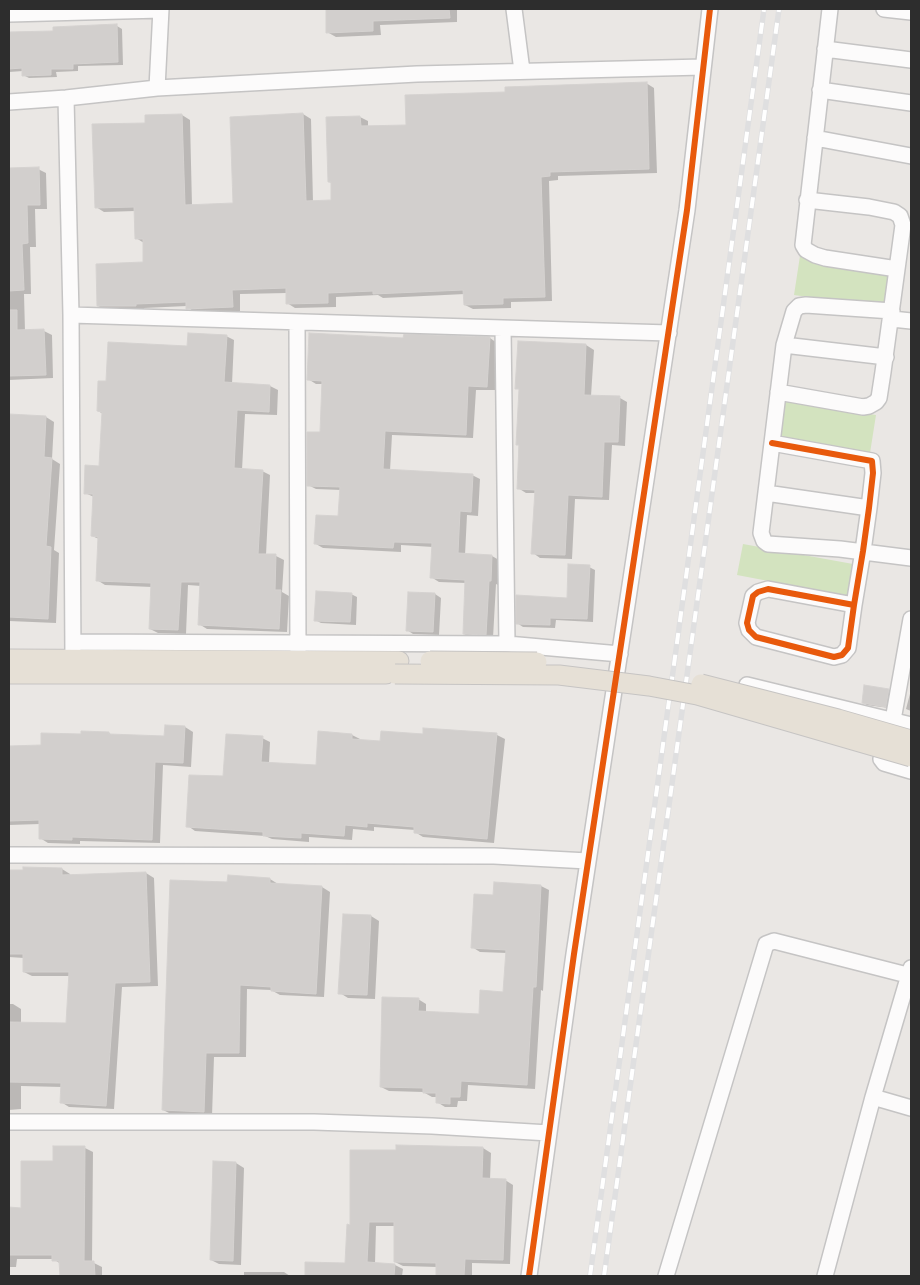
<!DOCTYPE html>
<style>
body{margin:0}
#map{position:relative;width:920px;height:1285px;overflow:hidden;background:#eae7e4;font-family:"DejaVu Sans",sans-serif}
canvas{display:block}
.frame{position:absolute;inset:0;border:10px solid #2d2d2d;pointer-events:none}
</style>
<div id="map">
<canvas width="920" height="1285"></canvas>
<div class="frame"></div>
</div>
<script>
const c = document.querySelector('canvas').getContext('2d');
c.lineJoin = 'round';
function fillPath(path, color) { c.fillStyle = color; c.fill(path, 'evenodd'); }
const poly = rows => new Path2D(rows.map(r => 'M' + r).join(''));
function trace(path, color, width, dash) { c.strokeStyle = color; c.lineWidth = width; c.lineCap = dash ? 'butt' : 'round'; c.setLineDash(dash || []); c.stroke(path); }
fillPath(poly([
 [800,256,891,270,885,308,794,295],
 [785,401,876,415,870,453,779,440],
 [743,544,853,564,847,596,737,575]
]), '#d3e3bf');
fillPath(poly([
 [327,9,457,9,457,22,380,25,381,35,336,37,327,32],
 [117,26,122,29,123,65,78,66,78,71,56,72,57,77,29,78,23,75,23,71,9,72,9,33,54,32],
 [646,83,654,88,657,173,558,176,558,180,549,181,552,301,511,302,511,308,473,309,465,305,465,294,383,298,378,295,336,297,336,307,295,308,287,303,287,293,240,294,240,311,195,313,187,306,144,308,144,310,106,310,98,306,145,264,144,243,136,238,135,211,104,212,96,207,146,124,182,115,190,120,192,206,234,204,303,114,311,119,313,202,332,201,332,183,329,182,360,117,368,121,368,127,408,126,506,93],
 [38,169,46,173,47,209,35,209,36,247,30,247,31,294,24,294,25,331,44,331,52,335,53,378,9,380,9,170],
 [226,336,234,340,232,384,270,386,278,390,277,415,245,414,242,470,262,471,270,475,266,555,276,556,284,560,282,592,289,596,287,632,207,629,199,624,201,586,188,585,186,634,158,633,150,629,152,587,105,585,97,580,99,539,92,536,94,497,85,493,100,467,103,414,98,411,107,383,189,347],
 [490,338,497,343,495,390,476,390,473,438,392,435,390,471,472,475,480,479,478,516,467,515,465,555,492,556,499,560,498,585,496,584,493,638,471,638,464,634,466,583,439,582,431,577,433,547,401,545,401,552,323,548,316,544,339,518,341,490,316,489,308,485,321,433,323,384,316,384,308,379,405,339],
 [519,342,586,345,594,350,591,396,620,398,627,402,625,446,612,445,609,500,575,499,572,559,540,558,533,553,536,493,526,493,518,488,520,390,517,388],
 [9,415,46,417,54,422,52,459,60,464,54,550,59,553,56,623,9,621],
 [589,567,595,570,593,622,556,620,555,628,523,627,517,623,568,599],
 [351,594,357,597,356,625,321,623,315,620],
 [435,594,441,598,439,635,413,634,407,630],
 [888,690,892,692,889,708,867,705,863,703],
 [911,690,911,711,906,709],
 [185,727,193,732,191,767,163,765,160,843,80,841,80,844,48,843,40,838,40,824,9,825,9,747,42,746,82,735,82,732,109,733,113,736,165,737],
 [352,735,360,739,359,741,381,743,424,735,497,735,505,739,494,843,423,837,415,832,415,830,374,827,374,831,353,829,352,840,309,837,309,842,272,839,265,836,195,831,188,826,224,778,262,738,270,742,269,763,317,766],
 [62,869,70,874,70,876,146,873,154,878,158,986,122,987,114,1109,69,1107,61,1102,62,1087,21,1086,21,1109,9,1110,9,1004,13,1004,21,1009,21,1024,67,1024,70,976,32,976,24,972,24,958,9,957,9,871],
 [270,879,278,884,322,887,330,892,324,997,280,995,271,990,247,989,246,1057,214,1057,212,1116,171,1114,163,1110,229,883],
 [496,884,541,886,549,890,543,991,541,990,535,1089,468,1085,467,1101,458,1101,457,1107,445,1107,437,1102,437,1097,432,1097,423,1092,389,1091,381,1087,418,999,426,1004,426,1012,480,1015,504,993,507,953,480,952,472,947,495,897],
 [371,916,379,921,375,999,348,998,340,993],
 [85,1148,93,1152,92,1262,102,1267,102,1276,61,1276,61,1264,53,1259,17,1259,16,1267,9,1267,9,1209,23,1209,55,1162],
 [483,1148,491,1153,490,1180,505,1180,513,1185,510,1264,472,1263,472,1276,437,1276,437,1267,403,1266,395,1262,395,1226,376,1226,375,1264,395,1265,403,1269,402,1276,306,1276,306,1264,346,1264,351,1226],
 [214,1162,236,1163,244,1168,241,1265,219,1264,211,1260],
 [244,1272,284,1272,290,1276,244,1276]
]), '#0003');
const building = poly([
 [326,9,449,9,450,18,373,21,373,31,326,33,326,9],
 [117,24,118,62,73,64,73,69,51,69,51,75,22,76,22,68,9,69,9,32,53,31,53,27,117,24],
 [647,82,649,169,550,172,550,176,541,177,545,297,503,298,503,304,464,305,463,290,373,294,373,291,328,293,328,303,286,304,286,288,232,290,233,307,186,309,186,302,136,304,136,306,97,306,96,264,143,262,143,239,135,239,134,207,95,208,92,124,145,123,145,115,182,114,185,205,233,203,230,117,303,113,306,201,331,200,331,182,328,182,326,117,360,116,361,126,406,125,405,95,505,92,505,87,647,82],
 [39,167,40,205,27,205,28,243,22,244,24,290,9,291,9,168,39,167],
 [9,310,17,310,17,330,44,329,46,375,9,376,9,310],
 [188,333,227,335,224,382,270,385,269,412,237,410,234,468,263,470,258,554,276,554,275,590,281,590,279,629,198,625,200,582,181,582,178,630,149,629,151,583,96,581,98,537,91,536,93,494,84,494,85,465,99,466,102,412,97,411,98,381,106,381,108,342,187,346,188,333],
 [309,333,403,338,404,334,490,337,487,387,468,386,466,435,385,431,383,469,473,474,471,512,460,511,458,553,492,555,491,581,489,581,486,635,463,634,465,580,430,578,432,543,394,542,393,548,314,544,316,515,338,516,340,487,307,486,307,432,320,432,322,381,307,380,309,333],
 [518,341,586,344,584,395,620,396,618,442,604,442,602,497,568,495,565,555,531,554,535,490,517,489,519,445,516,445,519,389,515,389,518,341],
 [9,414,46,416,44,457,52,458,46,546,51,547,48,619,9,617,9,414],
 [568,564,590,565,587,619,550,618,550,625,516,624,516,595,567,598,568,564],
 [316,591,352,593,350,622,314,621,316,591],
 [408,592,435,593,433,632,406,631,408,592],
 [864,685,889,689,886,707,862,703,864,685],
 [165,725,185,726,183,763,155,762,152,840,72,837,72,840,39,839,39,820,9,821,9,746,41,745,41,733,81,734,81,731,109,732,109,734,164,736,165,725],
 [423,728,497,733,487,839,414,833,414,827,367,823,367,827,345,825,344,836,301,833,301,838,263,836,263,832,186,827,189,775,223,776,226,734,263,736,261,762,316,765,318,731,352,734,352,739,380,741,381,731,423,734,423,728],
 [23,867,62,868,62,875,146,872,150,982,115,983,106,1106,60,1103,61,1083,9,1082,9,1022,66,1023,69,972,23,972,23,954,9,954,9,870,23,870,23,867],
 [228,875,270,878,270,883,322,886,316,994,271,991,271,987,240,985,239,1053,206,1053,204,1112,162,1110,170,880,227,882,228,875],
 [494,882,541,885,536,987,533,987,527,1085,461,1081,460,1097,450,1097,450,1104,436,1103,436,1093,423,1093,423,1088,380,1087,382,997,419,998,418,1011,479,1014,480,990,503,992,506,950,471,948,474,894,493,895,494,882],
 [343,914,371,915,367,995,338,994,343,914],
 [396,1145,483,1147,482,1178,506,1179,503,1260,465,1259,464,1276,436,1276,436,1263,394,1262,394,1222,369,1222,367,1262,395,1264,394,1276,305,1276,305,1262,345,1263,347,1224,350,1225,350,1150,396,1150,396,1145],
 [53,1146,85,1146,84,1261,94,1261,95,1276,60,1276,59,1261,52,1261,52,1255,9,1255,9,1207,21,1208,21,1161,53,1161,53,1146],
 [213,1161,236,1162,233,1261,210,1260,213,1161]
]);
fillPath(building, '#d2cfcd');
trace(building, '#d5d2d0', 1);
const minor = poly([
 [514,9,522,71],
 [830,9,803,245,806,250,815,255,825,258,897,269],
 [884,9,911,12],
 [9,14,161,10],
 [825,49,911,60],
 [157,88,161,9],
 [820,90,911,103],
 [66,98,71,315,73,660],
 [9,102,66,98,157,88,417,74,703,67],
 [815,138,911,156],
 [892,311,806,305,799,306,794,311,784,345,761,533,764,541,768,544,840,549,911,558],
 [71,315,669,333],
 [892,319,911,321],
 [297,322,298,653],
 [503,328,507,644,620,654],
 [784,345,886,357],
 [778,392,863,407,869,406,876,402,879,398,883,372,903,225,900,216,894,212,869,207,807,200],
 [772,443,872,461,873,473,869,508,863,551,854,605,848,648,842,655,834,657,756,637,749,630,747,623,753,596,758,592,768,589,854,605],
 [766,493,869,508],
 [911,619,893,720,881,759,884,763,911,771],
 [73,642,507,644],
 [747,685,911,725],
 [9,855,494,856,588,861],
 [873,1097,911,1108],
 [9,1122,314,1122,432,1126,549,1133],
 [529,1276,574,954,687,210,710,9],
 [666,1276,766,944,774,941,911,976],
 [825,1276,873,1097,911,968]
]);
const major = poly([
 [9,659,399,661],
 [9,674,386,674]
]);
trace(minor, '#c5c4c4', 18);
trace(major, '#c6c4c3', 21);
trace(minor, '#fcfbfb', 15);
trace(major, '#e6e0d6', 19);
const rail = poly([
 [590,1276,764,9],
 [604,1276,779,9]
]);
trace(rail, '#dfdfe0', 5.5);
trace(rail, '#fff', 4, [11]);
const majorBridge = poly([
 [430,661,537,662],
 [395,674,559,675,649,686,697,695,911,757],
 [701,684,838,719,911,740]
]);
trace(majorBridge, '#c6c4c3', 21, []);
trace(majorBridge, '#e6e0d6', 19);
trace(poly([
 [772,443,872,461,873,473,869,508,863,551,854,605,848,648,842,655,834,657,756,637,749,630,747,623,753,596,758,592,768,589,854,605],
 [529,1276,574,954,687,210,710,9]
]), '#e8590c', 6);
</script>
